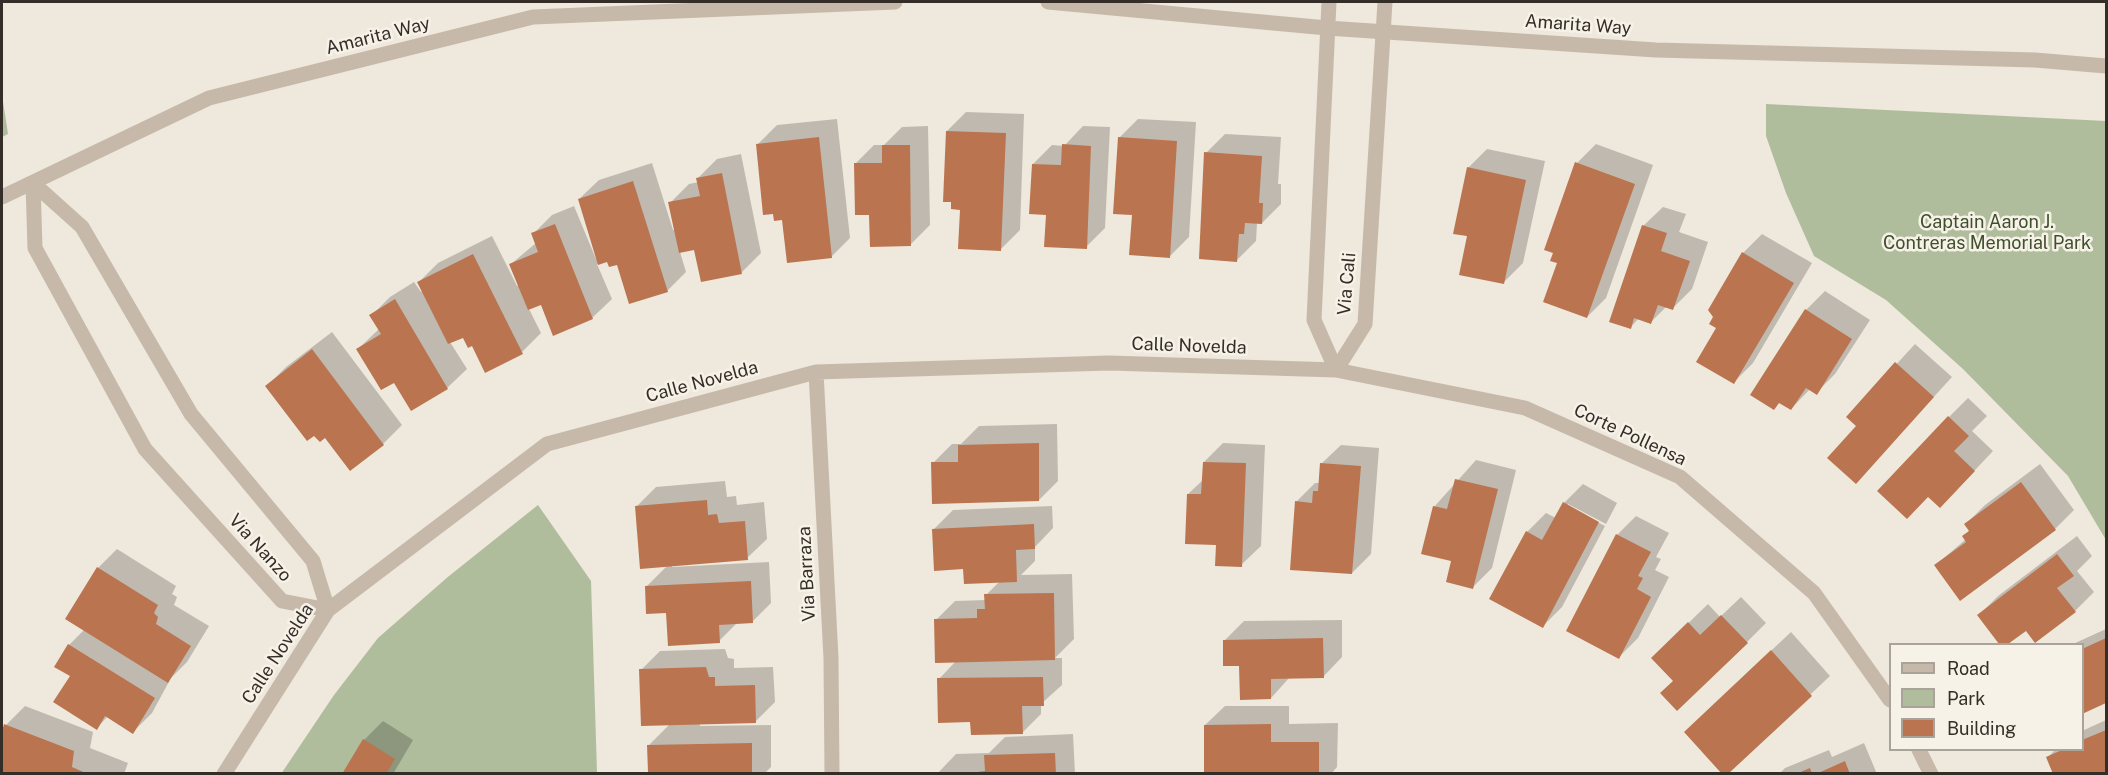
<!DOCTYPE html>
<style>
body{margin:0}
#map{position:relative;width:2108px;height:775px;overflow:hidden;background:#efe8dc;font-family:"Public Sans",sans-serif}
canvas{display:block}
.frame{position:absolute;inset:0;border:3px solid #342d28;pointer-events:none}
.legend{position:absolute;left:1889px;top:643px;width:195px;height:108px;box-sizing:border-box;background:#f7f2e8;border:2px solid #a9a39b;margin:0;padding:8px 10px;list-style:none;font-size:18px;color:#342d28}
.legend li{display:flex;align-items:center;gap:12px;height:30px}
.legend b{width:30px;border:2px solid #a9a39b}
</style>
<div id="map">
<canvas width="2108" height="775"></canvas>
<div class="frame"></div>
<ul class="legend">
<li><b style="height:8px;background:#c6b9a9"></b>Road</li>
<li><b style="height:16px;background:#afbd9d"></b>Park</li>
<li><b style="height:16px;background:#ba744f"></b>Building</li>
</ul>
</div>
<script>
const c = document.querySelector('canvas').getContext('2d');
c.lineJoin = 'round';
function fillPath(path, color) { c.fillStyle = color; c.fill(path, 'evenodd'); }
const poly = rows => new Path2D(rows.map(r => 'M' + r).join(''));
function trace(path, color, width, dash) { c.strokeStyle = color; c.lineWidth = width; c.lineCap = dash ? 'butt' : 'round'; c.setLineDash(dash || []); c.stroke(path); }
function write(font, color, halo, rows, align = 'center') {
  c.font = font + ' "Public Sans",sans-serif'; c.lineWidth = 5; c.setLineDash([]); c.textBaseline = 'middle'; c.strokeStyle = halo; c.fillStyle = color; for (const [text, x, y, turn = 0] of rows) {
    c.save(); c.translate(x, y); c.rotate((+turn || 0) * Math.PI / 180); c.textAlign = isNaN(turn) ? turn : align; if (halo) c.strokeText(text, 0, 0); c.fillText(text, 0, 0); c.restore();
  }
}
fillPath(poly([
 [2,95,8,134,2,137],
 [1766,104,2106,121,2106,540,2068,476,1963,369,1886,300,1814,256,1786,193,1766,136],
 [538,505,591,581,597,773,281,774,334,695,378,638,449,576]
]), '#afbd9d');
fillPath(poly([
 [966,112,1024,114,1020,230,1001,249,953,201,947,131],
 [837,119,850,238,831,257,783,218,757,145,777,125],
 [1138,119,1196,122,1189,237,1170,256,1134,214,1119,138],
 [928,126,930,225,911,244,871,214,855,164,874,145,884,145,902,127],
 [1083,126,1110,127,1105,228,1086,247,1047,214,1033,164,1052,145,1064,146],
 [1225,134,1281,137,1278,184,1281,184,1281,204,1262,223,1257,223,1256,241,1237,260,1206,153],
 [1596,144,1653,165,1606,298,1587,317,1559,262,1577,163],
 [1487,149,1545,161,1523,263,1504,282,1469,235,1468,168],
 [741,154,761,253,742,272,695,248,680,252,686,272,667,291,618,263,608,260,597,264,612,299,592,318,554,334,542,303,529,309,541,333,522,352,472,345,464,336,450,342,467,369,447,388,412,409,394,381,358,349,379,329,371,316,390,297,414,282,421,292,423,290,419,282,438,263,492,236,517,286,520,285,511,264,536,243,533,234,552,215,574,206,596,259,598,258,579,199,599,180,652,163,673,230,675,230,670,203,689,184,699,182,698,178,717,159],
 [1663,207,1686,214,1679,232,1708,242,1692,289,1673,308,1667,306,1651,322,1639,318,1630,328,1643,226],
 [1762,234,1812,263,1753,363,1734,382,1718,328,1743,253],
 [1825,291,1870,320,1835,374,1816,393,1810,389,1791,409,1806,310],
 [332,332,402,425,383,444,326,435,267,386,286,367],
 [1915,344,1952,377,1856,482,1858,426,1848,417],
 [1968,398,1987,416,1972,431,1993,451,1959,487,1949,417],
 [1057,424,1058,481,1039,500,933,463,952,444,961,444,979,426],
 [1223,443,1265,445,1261,546,1241,565,1217,544,1188,494,1204,479,1204,462],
 [1341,445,1379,448,1371,554,1352,573,1296,502,1315,483,1320,483,1321,464],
 [1476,460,1516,470,1492,568,1473,587,1453,560,1434,507],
 [2040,464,2074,510,2055,529,1936,565,1966,539,1964,536,1970,530,1966,524,1985,505],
 [725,481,727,497,736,496,737,505,764,502,767,539,747,558,672,564,672,567,769,562,771,603,752,622,738,622,719,641,668,611,646,587,668,565,637,506,656,487],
 [1583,484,1617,503,1606,524,1568,504,1568,507,1605,526,1562,607,1543,626,1527,532,1546,513,1556,518,1564,503],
 [1052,506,1053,528,1035,547,1035,561,1021,575,1072,574,1074,639,1055,658,1062,658,1062,685,1041,704,1041,714,1022,733,972,721,939,679,956,661,936,620,955,601,986,600,986,595,1000,581,964,568,934,529,953,510],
 [1636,516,1669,533,1656,557,1661,559,1655,570,1669,577,1638,638,1619,657,1617,535],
 [2077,536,2092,556,2077,571,2094,592,2075,611,2027,629,2006,644,2001,644,1979,615,1998,596],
 [117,549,176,586,172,594,177,597,174,605,209,626,187,662,171,678,152,713,133,732,108,716,97,728,72,676,69,645,85,629,98,568],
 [1741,597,1766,623,1747,642,1675,680,1672,639,1708,604,1720,617],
 [1342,620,1342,657,1323,677,1290,677,1271,698,1241,665,1224,641,1244,621],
 [2106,629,2106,702,2082,713,2082,644,2073,644],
 [1791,632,1830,676,1726,774,1705,713],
 [725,649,728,658,734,659,734,668,773,667,775,702,756,721,700,723,700,726,771,725,771,767,764,774,667,774,648,746,670,724,641,670,660,651],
 [25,706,93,732,90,748,128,763,124,774,2,774,2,736,6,725],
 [1225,706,1289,706,1289,724,1338,723,1337,767,1331,774,1205,774,1205,725],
 [2106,720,2106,774,2055,774,2048,757,2055,750,2082,750,2082,731],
 [383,721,413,740,393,774,344,774,364,740],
 [1073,734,1075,774,937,774,956,754,989,753,1005,737],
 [1864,743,1877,774,1779,774,1785,768,1829,750,1832,757]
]), '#0003');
fillPath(poly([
 [946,131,1006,133,1001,251,958,249,960,210,951,209,951,202,943,202],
 [819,137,832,258,787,263,782,220,774,221,773,214,763,215,756,144],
 [1118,137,1177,141,1170,258,1129,255,1132,215,1113,214],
 [1062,144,1091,146,1087,249,1044,247,1046,215,1029,214,1032,164,1061,165],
 [882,145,910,145,911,246,870,247,869,215,855,215,854,163,882,163],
 [1204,152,1262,156,1259,203,1263,203,1262,224,1245,223,1244,234,1239,234,1237,262,1199,259],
 [1575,162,1635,184,1587,318,1543,302,1557,263,1550,261,1553,253,1544,250],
 [1467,167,1526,180,1504,284,1459,275,1467,236,1453,234],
 [722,173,742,274,701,282,694,250,679,253,668,202,700,196,696,178],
 [633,181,668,292,629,304,617,265,609,267,607,262,598,265,578,199],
 [555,224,593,319,553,336,541,305,528,310,509,264,538,252,531,233],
 [1642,225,1667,233,1661,251,1690,261,1673,310,1658,305,1651,324,1634,318,1631,329,1609,322],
 [1742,252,1794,283,1734,384,1696,362,1716,328,1709,324,1713,317,1708,310],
 [473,254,523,354,485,373,472,346,468,348,463,338,448,344,417,282],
 [395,299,448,389,411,411,394,383,381,390,356,349,381,334,369,315],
 [1805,309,1852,339,1817,395,1806,388,1791,410,1779,403,1774,410,1750,395],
 [312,349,384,445,350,471,325,438,320,442,314,436,307,441,265,386],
 [1895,362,1934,397,1856,484,1827,458,1856,426,1846,417],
 [1948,416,1969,436,1954,451,1975,471,1940,508,1928,497,1907,519,1877,491],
 [1039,443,1039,501,932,504,931,462,958,462,958,445],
 [1203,462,1246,463,1242,567,1215,566,1216,545,1185,544,1187,494,1201,494],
 [1320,463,1361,466,1352,574,1290,570,1295,501,1312,503,1313,491,1318,491],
 [1455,479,1498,489,1473,589,1446,582,1451,561,1421,554,1433,506,1447,509],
 [2021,482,2056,530,1960,601,1934,565,1966,542,1962,536,1969,531,1964,524],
 [707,500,708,515,717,514,719,523,745,521,748,560,640,569,635,506],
 [1563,502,1599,522,1543,628,1489,599,1526,531,1542,540],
 [1034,524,1035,549,1016,550,1017,582,964,584,963,569,934,571,932,529],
 [1616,534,1651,552,1638,576,1643,578,1637,589,1651,597,1619,659,1566,631],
 [2057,554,2074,576,2057,588,2076,612,2035,643,2026,631,2008,644,1999,644,1977,615],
 [97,567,158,605,154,613,158,617,156,624,191,646,168,683,65,619],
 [751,581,753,623,719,625,720,643,668,646,666,613,646,614,645,586],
 [1054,593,1055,660,935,663,934,619,977,618,977,609,985,609,984,594],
 [1721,615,1748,643,1677,711,1660,693,1673,681,1651,658,1688,622,1700,635],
 [1323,638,1324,678,1271,679,1271,699,1240,700,1239,666,1223,666,1223,640],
 [2106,638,2106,703,2082,714,2082,649],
 [68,644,155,698,133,734,105,716,97,730,53,702,70,676,54,667],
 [1771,650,1812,696,1728,774,1722,774,1684,732],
 [706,667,709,677,715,677,715,686,755,685,756,723,641,726,639,669],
 [1043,677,1044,706,1022,706,1023,734,971,735,970,722,938,723,937,678],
 [4,724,74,751,72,767,88,774,2,774,2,731],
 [1271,724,1271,742,1319,742,1319,774,1204,774,1204,725],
 [2106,730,2106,774,2053,774,2046,757,2062,750,2082,750,2082,740],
 [363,739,395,759,386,774,342,774],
 [752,743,752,774,648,772,647,745],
 [1055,753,1056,774,961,774,985,771,984,755],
 [1845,761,1850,774,1816,774],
 [1810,768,1812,774,1796,774]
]), '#ba744f');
trace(poly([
 [1329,2,1314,320,1336,370],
 [33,183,82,227,191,414,313,561,328,610,282,601,145,449,35,248,33,183],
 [1336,370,1365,324,1385,2],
 [816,372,831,658,832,774],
 [1919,750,1931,774],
 [224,774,328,610,547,444,816,372,1109,363,1336,370,1525,408,1680,477,1814,593,1890,700]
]), '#c6b9a9', 15);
trace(poly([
 [1048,2,1327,28,1656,50,2035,60,2106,66],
 [2,197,209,98,533,17,895,2]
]), '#c6b9a9', 15);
write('18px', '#342d28', '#f7f2e8', [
 ["Amarita Way",1578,25,4],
 ["Amarita Way",378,36,-14],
 ["Via Cali",1347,284,-85],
 ["Calle Novelda",1189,346,2],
 ["Calle Novelda",702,382,-15],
 ["Corte Pollensa",1630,435,25],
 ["Via Nanzo",260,548,48],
 ["Via Barraza",807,574,-93],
 ["Calle Novelda",278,654,-57]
]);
write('18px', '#40502e', '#f7f2e8', [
 ["Captain Aaron J.",1987,222],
 ["Contreras Memorial Park",1987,243]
]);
</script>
